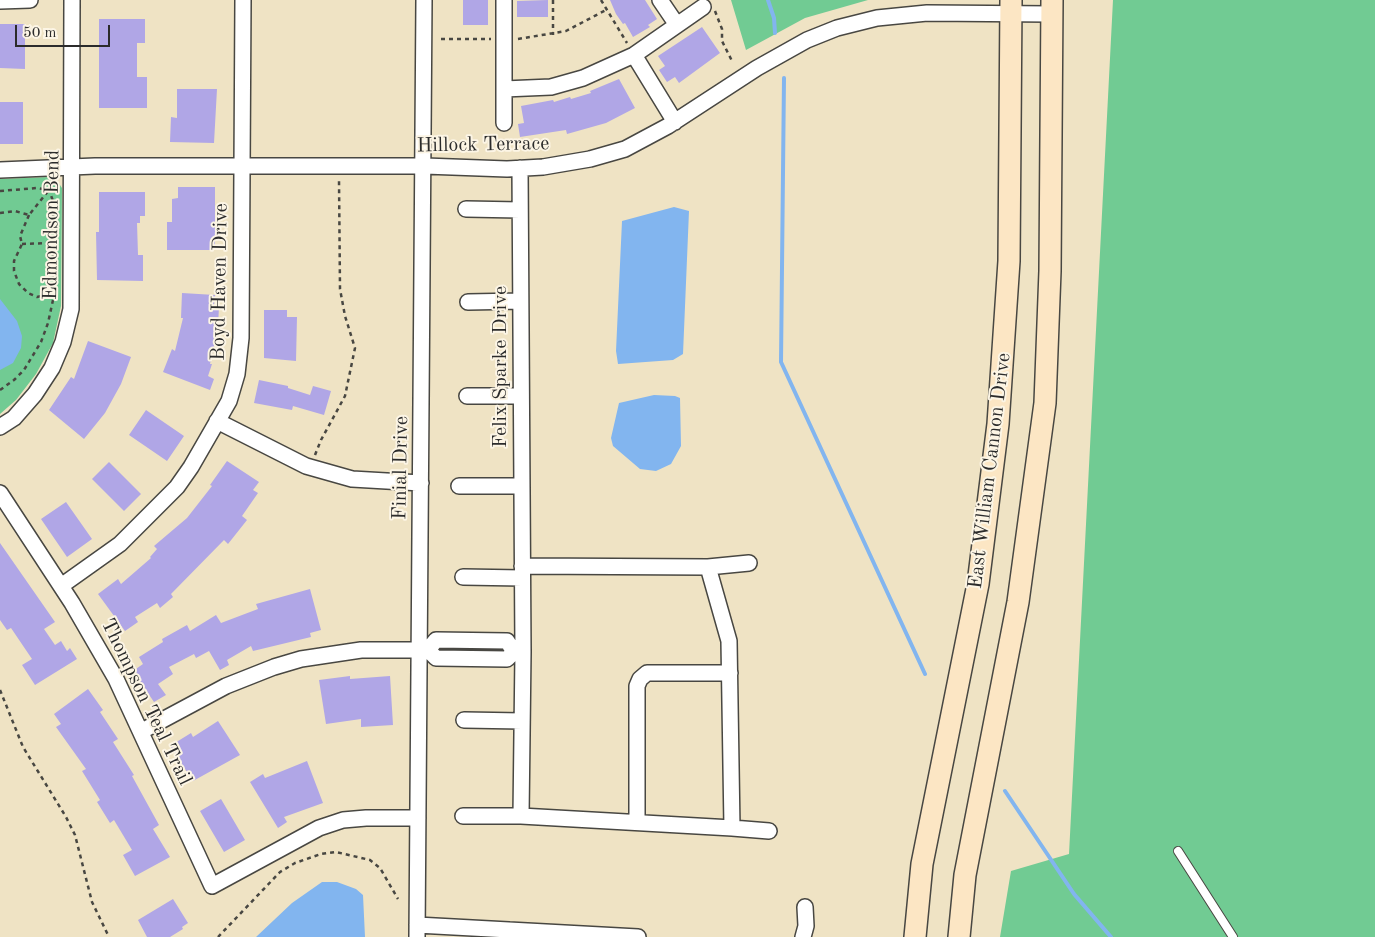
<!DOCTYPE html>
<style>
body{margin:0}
#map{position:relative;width:1375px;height:937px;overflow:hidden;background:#efe3c4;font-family:"Old Standard TT",serif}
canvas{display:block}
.scale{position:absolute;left:15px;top:25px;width:95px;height:22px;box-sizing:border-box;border:2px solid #2b2b2b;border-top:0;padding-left:6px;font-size:15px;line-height:18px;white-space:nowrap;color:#2b2b2b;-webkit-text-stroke:4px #fcf5e5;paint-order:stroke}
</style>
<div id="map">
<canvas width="1375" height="937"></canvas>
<div class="scale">50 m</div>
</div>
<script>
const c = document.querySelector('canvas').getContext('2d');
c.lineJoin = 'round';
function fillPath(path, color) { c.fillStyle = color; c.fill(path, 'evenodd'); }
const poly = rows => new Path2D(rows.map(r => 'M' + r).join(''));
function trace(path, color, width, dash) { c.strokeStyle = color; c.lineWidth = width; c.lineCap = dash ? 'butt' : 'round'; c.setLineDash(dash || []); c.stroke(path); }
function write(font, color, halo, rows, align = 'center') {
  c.font = font + ' "Old Standard TT",serif'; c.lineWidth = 4; c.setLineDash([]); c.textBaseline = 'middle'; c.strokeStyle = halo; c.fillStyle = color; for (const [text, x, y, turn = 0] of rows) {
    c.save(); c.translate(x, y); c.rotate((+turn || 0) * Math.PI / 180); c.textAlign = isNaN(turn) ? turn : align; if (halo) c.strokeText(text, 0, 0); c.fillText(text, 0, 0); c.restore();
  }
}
fillPath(poly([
 [731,0,868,0,805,18,746,50],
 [1113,0,1375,0,1375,937,1000,937,1011,871,1069,854],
 [50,177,56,179,62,188,61,306,53,343,36,374,16,400,0,414,0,179]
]), '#71cb93');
fillPath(poly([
 [674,207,689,211,683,354,673,360,618,364,616,351,622,221],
 [0,299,17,321,22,336,21,348,13,363,0,370],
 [654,395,675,396,680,398,681,446,671,464,656,471,640,469,613,446,611,438,619,403],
 [322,882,337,882,356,889,363,895,365,937,256,937,292,903]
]), '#82b5ef');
trace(poly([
 [768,0,774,18,775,33],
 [784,78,781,362,925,674],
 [1005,791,1074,894,1111,937]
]), '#82b5ef', 4);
fillPath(poly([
 [463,0,488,0,488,25,463,25],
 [548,0,548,17,517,17,517,1],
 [610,0,645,0,657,19,648,25,650,27,633,37,625,23,623,24,616,14],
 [99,19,145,19,145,43,137,43,137,77,147,77,147,108,99,108],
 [0,24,25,24,25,69,0,68],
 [702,27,720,53,679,83,675,77,667,82,659,70,665,66,658,56],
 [619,79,635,108,606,123,567,134,566,130,520,137,518,124,524,123,521,106,553,100,554,102,570,97,571,99,591,93,590,91],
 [177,89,217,89,214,143,170,142,171,117,177,118],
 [0,102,23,102,23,144,0,144],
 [178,187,215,187,215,250,167,250,167,222,172,222,172,199,178,198],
 [99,192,145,192,145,216,140,216,140,223,137,223,138,255,143,255,143,281,97,280,96,232,99,232],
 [182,293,215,295,214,305,219,306,218,327,210,364,212,364,208,376,214,379,210,390,163,372,172,349,175,351,183,318,181,318],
 [264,310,287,310,287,317,297,317,296,361,264,358],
 [88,341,131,357,121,384,105,413,84,439,49,410,71,377,74,379],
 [259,380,288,386,288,388,310,395,313,386,331,391,324,415,293,406,292,410,254,403],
 [146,410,184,436,167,461,129,435],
 [227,461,259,482,253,490,258,493,242,516,247,520,228,544,224,540,171,594,173,597,160,608,157,603,135,617,138,622,125,631,98,594,118,579,121,584,151,558,150,557,157,549,154,546,187,518,212,486,210,485],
 [109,462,141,494,124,511,92,479],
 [66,502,92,539,67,557,41,519],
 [0,543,55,622,44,629,55,645,61,641,67,651,70,648,77,659,35,685,22,665,32,659,11,628,7,630,0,620],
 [310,589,321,630,310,633,311,637,253,651,251,646,227,660,229,665,220,670,209,651,196,658,194,654,169,667,173,674,158,684,166,695,154,702,133,671,143,664,139,657,163,642,162,639,187,625,190,631,216,615,221,623,258,609,256,604],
 [350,676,350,679,390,676,393,725,361,727,361,719,326,724,319,680],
 [88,689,103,710,100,712,118,739,113,742,134,775,132,776,159,825,153,829,170,857,135,876,123,855,132,850,114,820,110,823,97,802,100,800,82,771,86,769,56,727,61,724,54,714],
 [218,721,240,755,193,781,170,746,191,733,193,737],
 [307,761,323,803,284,817,287,822,278,828,250,782,263,774,265,778],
 [221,799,245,840,224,852,200,811],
 [173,899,188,923,182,927,183,929,170,937,147,937,138,920]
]), '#b0a6e6');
const lane = poly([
 [1178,851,1233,937]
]);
const street = poly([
 [660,0,677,25],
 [0,1,30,0],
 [634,55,675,122],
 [504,89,551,87,583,78,634,55,703,7],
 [504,123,504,0],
 [520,168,523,652],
 [0,170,95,166,425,166,507,169,543,167,590,159,625,149,668,126,757,68,807,40,837,28,877,18,927,13,1051,14],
 [466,209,520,210],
 [468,302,520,301],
 [467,396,520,396],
 [217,421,306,466,352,479,421,483],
 [0,427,14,418,35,394,52,368,63,342,71,309,72,0],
 [459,486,521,486],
 [0,493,72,603,116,679,212,886,319,828,343,820,366,818,418,818],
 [708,567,749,563],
 [463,577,522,578],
 [61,586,120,544,177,487,191,467,229,401,237,374,241,338,243,0],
 [428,650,436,658,507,659,514,652,523,652,521,816,732,828,729,641,708,567,522,566],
 [464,720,522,721],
 [142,731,226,686,274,667,301,659,361,650,428,650,436,640,507,641,514,652],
 [463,816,521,816],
 [637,822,637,686,640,679,647,673,730,673],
 [732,828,769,831],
 [417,925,509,930],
 [417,937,424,0],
 [509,937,509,930,638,937],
 [803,937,806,926,805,907]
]);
const secondary = poly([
 [915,937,922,864,978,584,998,424,1009,261,1011,0],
 [959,937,965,875,1018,602,1045,403,1050,271,1052,0]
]);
trace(lane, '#484742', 10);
trace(street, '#484742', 18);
trace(secondary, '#484742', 24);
trace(poly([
 [553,0,553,35],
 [601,0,627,43],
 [715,11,722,29,722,41,733,63],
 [441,39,491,39],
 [518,39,566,31,606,10],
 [0,191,37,188,49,190],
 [0,213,15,211,29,215,49,190],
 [29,215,20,236,22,244,14,261,14,271,19,284,28,293,37,297,53,293],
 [22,244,53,243],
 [0,390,14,380,24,370,41,342,48,323,53,300,53,201,49,190],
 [315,455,321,440,345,396,355,348,345,316,340,289,339,180],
 [0,690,23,747,66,817,75,835,92,902,109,937],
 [218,937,280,872,295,863,321,854,336,852,370,860,380,868,398,899]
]), '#484742', 2.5, [4, 4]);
trace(lane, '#fff', 8);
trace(street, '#fff', 15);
trace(secondary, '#fce6c4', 21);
write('20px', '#2b2b2b', '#fcf5e5', [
 ["Hillock Terrace",483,145,-1],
 ["Edmondson Bend",52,225,-89],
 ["Boyd Haven Drive",220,282,-89],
 ["Felix Sparke Drive",501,367,-90],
 ["Finial Drive",401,468,-89],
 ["East William Cannon Drive",990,471,-83],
 ["Thompson Teal Trail",146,702,64]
]);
</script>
